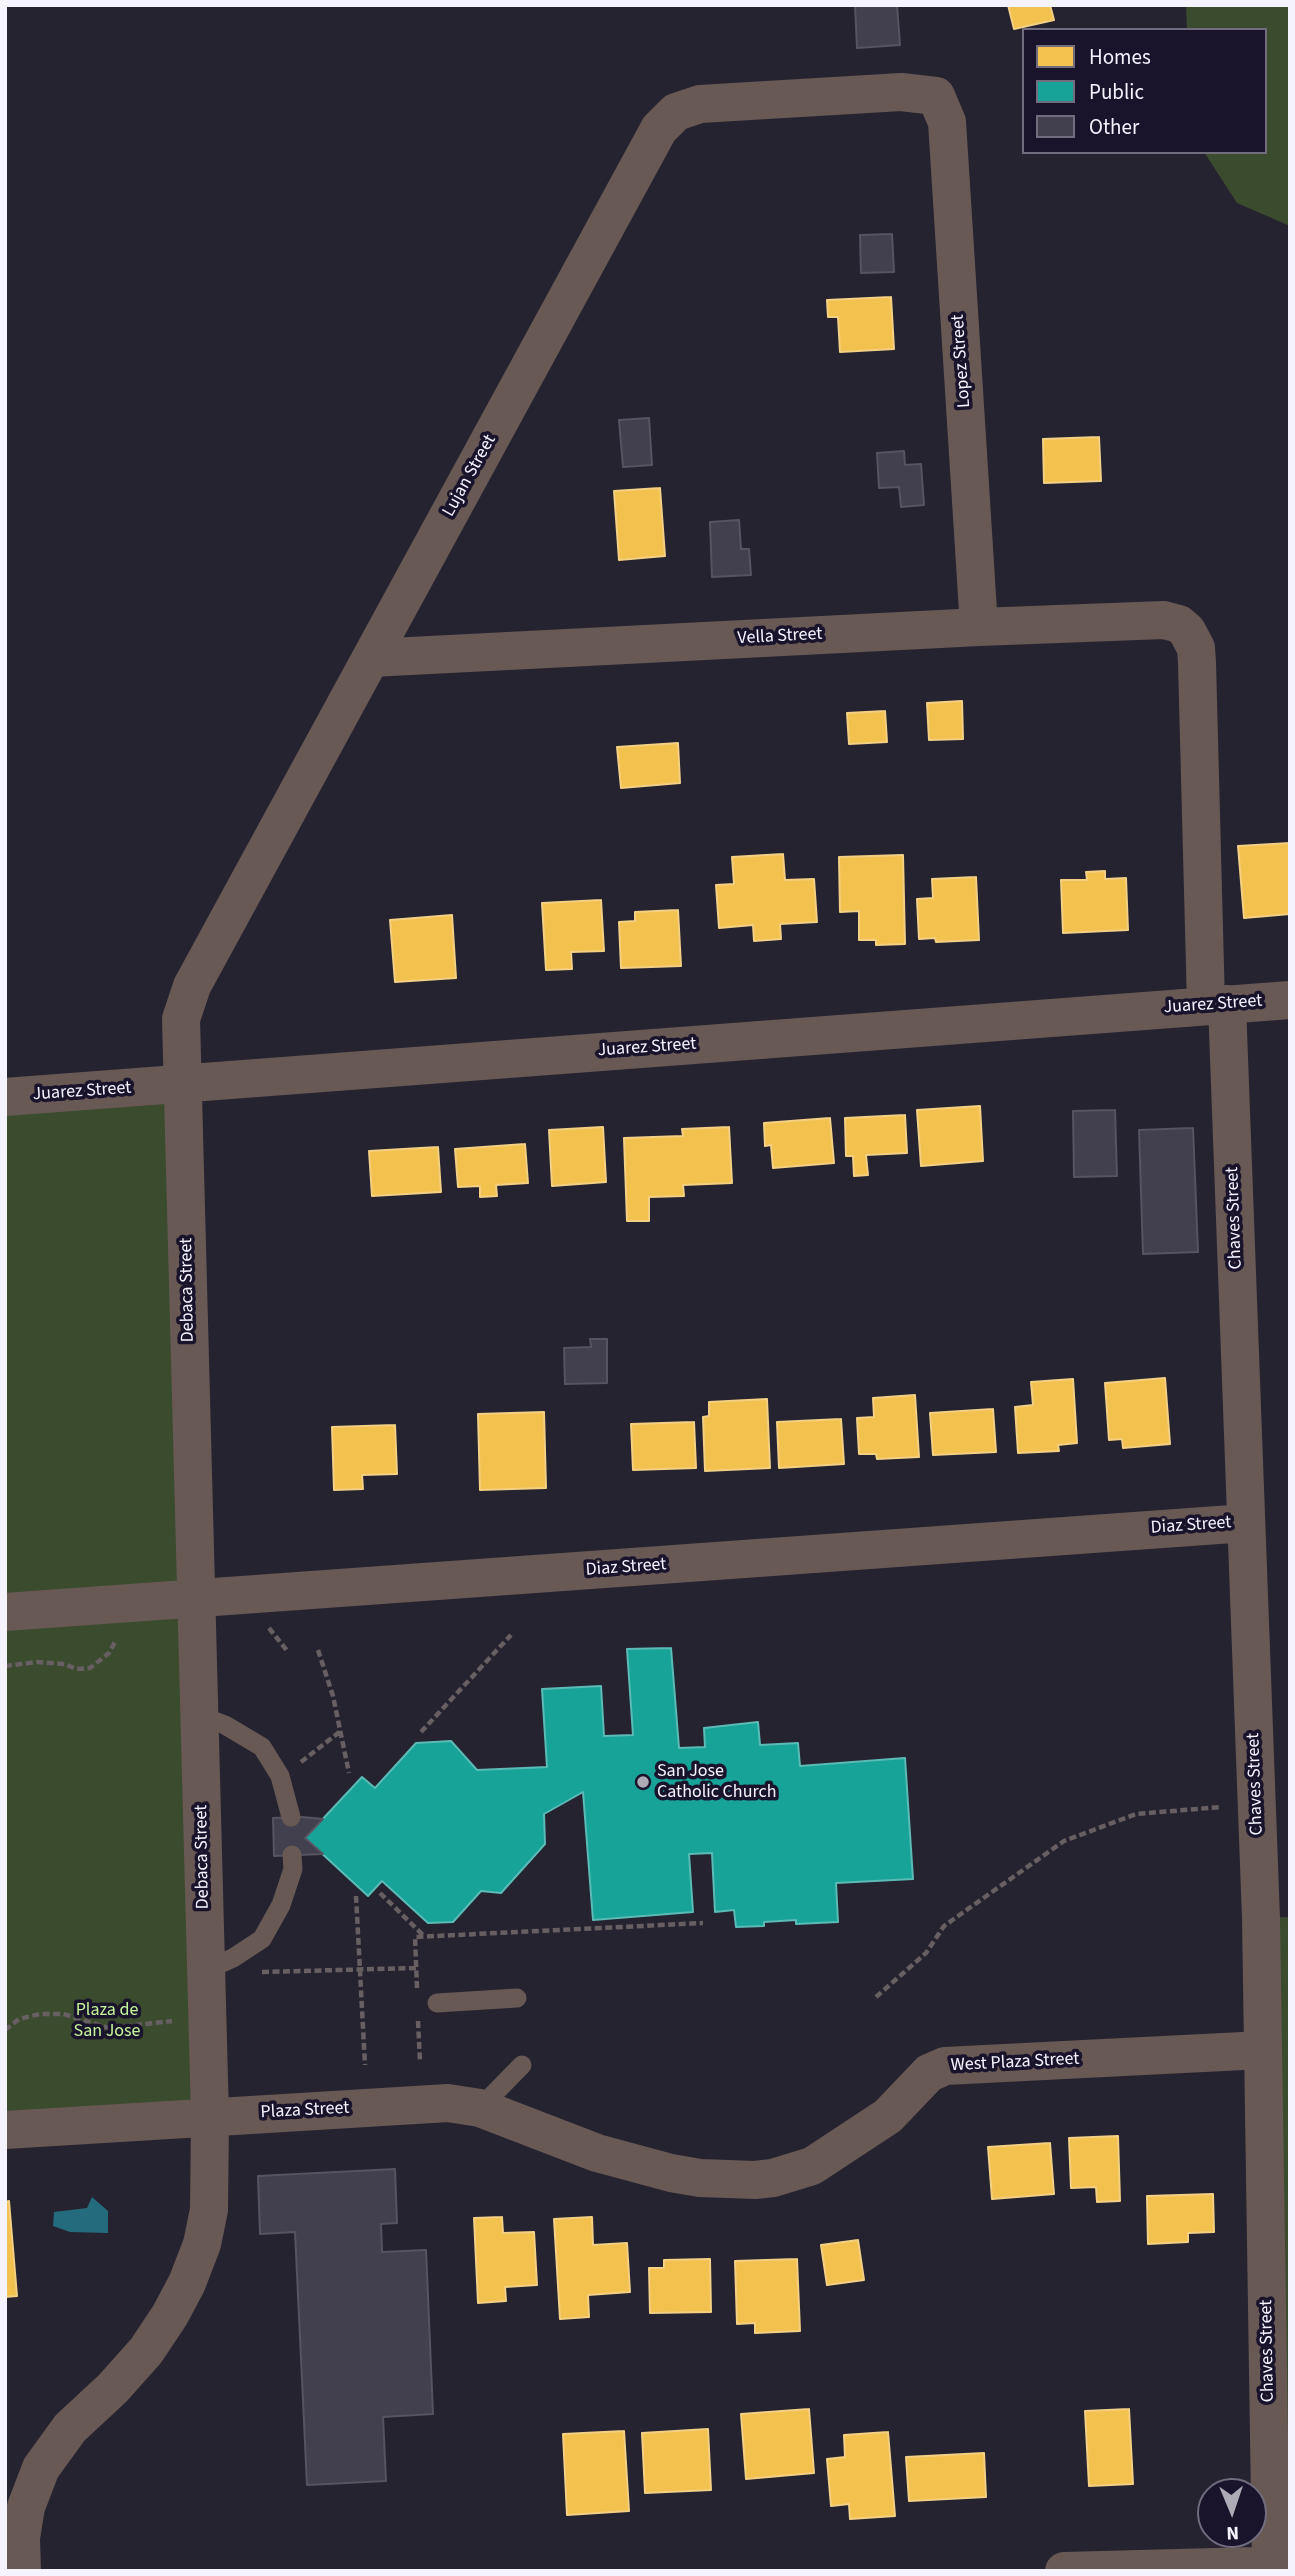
<!DOCTYPE html>
<style>
body{margin:0}
#map{position:relative;width:1295px;height:2576px;overflow:hidden;background:#262330;font-family:"Source Sans 3",sans-serif}
canvas{display:block}
.frame{position:absolute;inset:0;border:7px solid #f5f4fe;pointer-events:none}
.legend{position:absolute;left:1022px;top:28px;width:245px;height:126px;box-sizing:border-box;background:#19132b;border:2px solid #716d7f;margin:0;padding:9px 12px;list-style:none;font-size:21px;color:#f5f4fe}
.legend li{display:flex;align-items:center;gap:14px;height:35px}
.legend b{width:35px;border:2px solid #716d7f}
.north{position:absolute;left:1197px;top:2478px;width:70px;height:70px;box-sizing:border-box;background:#19132b;border:2px solid #716d7f;border-radius:50%;rotate:178deg;font-size:19px;font-weight:700;line-height:28px;text-align:center;color:#f5f4fe}
.north::after{content:'';display:block;margin:auto;width:24px;height:32px;background:#adabb6;clip-path:polygon(50% 0,100% 100%,50% 72%,0 100%)}
</style>
<div id="map">
<canvas width="1295" height="2576"></canvas>
<div class="frame"></div>
<ul class="legend">
<li><b style="height:19px;background:#f2c14e"></b>Homes</li>
<li><b style="height:19px;background:#17a398"></b>Public</li>
<li><b style="height:19px;background:#423f4f"></b>Other</li>
</ul>
<div class="north">N</div>
</div>
<script>
const c = document.querySelector('canvas').getContext('2d');
c.lineJoin = 'round';
function fillPath(path, color) { c.fillStyle = color; c.fill(path, 'evenodd'); }
const poly = rows => new Path2D(rows.map(r => 'M' + r).join(''));
function trace(path, color, width, dash) { c.strokeStyle = color; c.lineWidth = width; c.lineCap = dash ? 'butt' : 'round'; c.setLineDash(dash || []); c.stroke(path); }
function write(font, color, halo, rows, align = 'center') {
  c.font = font + ' "Source Sans 3",sans-serif'; c.lineWidth = 7; c.setLineDash([]); c.textBaseline = 'middle'; c.strokeStyle = halo; c.fillStyle = color; for (const [text, x, y, turn = 0] of rows) {
    c.save(); c.translate(x, y); c.rotate((+turn || 0) * Math.PI / 180); c.textAlign = isNaN(turn) ? turn : align; if (halo) c.strokeText(text, 0, 0); c.fillText(text, 0, 0); c.restore();
  }
}
fillPath(poly([
 [1186,5,1290,5,1290,226,1237,203,1204,152,1265,152,1265,30,1187,30],
 [183,1084,210,2117,5,2130,5,1097],
 [1290,1917,1290,2565,1261,1918]
]), '#3b4b2e');
fillPath(poly([
 [92,2197,108,2211,108,2233,70,2232,53,2226,54,2212,87,2208]
]), '#246b7d');
const homes = poly([
 [1008,5,1050,5,1054,20,1014,29,1008,5],
 [891,297,894,349,840,352,838,317,828,317,827,300,891,297],
 [1099,437,1101,481,1044,483,1043,439,1099,437],
 [660,488,665,556,619,560,614,491,660,488],
 [962,701,963,739,929,740,927,703,962,701],
 [885,711,887,742,849,744,847,713,885,711],
 [678,743,680,783,621,788,617,747,678,743],
 [1290,843,1290,914,1244,918,1238,846,1290,843],
 [783,854,785,880,814,879,817,922,780,924,781,939,754,941,753,925,719,928,716,885,734,884,732,857,783,854],
 [903,855,905,944,876,945,876,940,859,940,859,911,840,912,839,857,903,855],
 [1105,871,1105,879,1126,878,1128,930,1063,933,1061,880,1087,880,1086,872,1105,871],
 [976,877,979,940,936,942,935,938,919,939,917,899,933,898,932,879,976,877],
 [601,900,604,951,571,952,572,969,546,970,542,903,601,900],
 [678,910,681,966,621,968,619,922,635,921,635,912,678,910],
 [452,915,456,978,395,982,390,920,452,915],
 [980,1106,983,1161,921,1166,917,1110,980,1106],
 [905,1115,907,1153,866,1155,868,1175,854,1176,853,1156,846,1156,845,1118,905,1115],
 [830,1118,834,1163,773,1168,771,1145,765,1146,764,1123,830,1118],
 [603,1127,606,1182,552,1186,549,1130,603,1127],
 [729,1127,732,1183,683,1185,684,1196,649,1197,649,1221,627,1221,624,1138,683,1136,682,1129,729,1127],
 [525,1144,528,1183,496,1185,497,1196,480,1197,480,1186,458,1187,455,1149,525,1144],
 [438,1147,441,1192,372,1196,369,1151,438,1147],
 [1165,1378,1170,1444,1123,1448,1122,1439,1109,1440,1105,1383,1165,1378],
 [1073,1379,1077,1443,1058,1445,1059,1451,1018,1453,1015,1407,1033,1405,1031,1382,1073,1379],
 [915,1395,919,1457,877,1459,876,1454,859,1454,857,1418,874,1417,873,1398,915,1395],
 [767,1399,770,1468,705,1471,703,1417,709,1416,709,1402,767,1399],
 [993,1409,996,1452,933,1455,930,1413,993,1409],
 [544,1412,546,1488,480,1490,478,1414,544,1412],
 [841,1419,844,1464,779,1468,777,1422,841,1419],
 [694,1422,696,1468,633,1470,631,1424,694,1422],
 [395,1425,397,1474,362,1475,363,1489,334,1490,332,1427,395,1425],
 [1118,2136,1120,2201,1097,2202,1096,2187,1071,2188,1069,2138,1118,2136],
 [1050,2143,1054,2194,992,2199,988,2147,1050,2143],
 [1213,2194,1214,2232,1188,2233,1188,2242,1148,2244,1147,2196,1213,2194],
 [9,2201,17,2296,5,2297,5,2202,9,2201],
 [502,2217,503,2233,534,2232,537,2285,505,2287,506,2301,478,2303,474,2218,502,2217],
 [592,2217,593,2245,627,2243,630,2292,588,2295,589,2317,560,2319,554,2219,592,2217],
 [858,2240,864,2280,827,2285,821,2245,858,2240],
 [710,2259,711,2312,650,2313,649,2268,664,2268,664,2260,710,2259],
 [797,2259,800,2331,755,2333,755,2323,737,2324,735,2261,797,2259],
 [809,2409,814,2473,746,2479,741,2414,809,2409],
 [1129,2409,1133,2484,1089,2486,1085,2411,1129,2409],
 [708,2429,711,2490,645,2493,642,2433,708,2429],
 [624,2431,629,2511,567,2515,563,2434,624,2431],
 [888,2432,895,2516,850,2519,849,2504,831,2506,827,2459,845,2457,844,2435,888,2432],
 [984,2453,986,2497,909,2501,906,2457,984,2453]
]);
fillPath(homes, '#f2c14e');
trace(homes, '#f3d083', 2);
const public = poly([
 [671,1648,679,1748,705,1747,704,1728,758,1722,760,1745,798,1743,800,1766,905,1758,913,1879,836,1883,838,1922,796,1924,796,1920,764,1922,764,1926,736,1927,734,1910,715,1912,712,1853,689,1854,693,1912,593,1920,583,1792,544,1814,545,1844,501,1893,481,1891,453,1922,428,1923,382,1881,368,1896,305,1838,362,1777,375,1788,416,1743,451,1741,477,1770,547,1767,542,1689,601,1686,604,1736,633,1735,627,1649,671,1648]
]);
fillPath(public, '#17a398');
trace(public, '#5abbb7', 2);
const building = poly([
 [855,5,897,5,900,45,857,48,855,5],
 [892,234,894,272,861,273,860,235,892,234],
 [649,418,652,465,623,467,619,420,649,418],
 [904,451,905,465,921,464,924,505,901,507,899,487,879,488,877,453,904,451],
 [739,520,741,549,749,549,751,575,712,577,710,522,739,520],
 [1115,1110,1117,1176,1074,1177,1073,1111,1115,1110],
 [1193,1128,1198,1252,1143,1254,1139,1130,1193,1128],
 [590,1339,607,1339,607,1383,565,1384,564,1348,591,1347,590,1339],
 [302,1817,323,1819,305,1838,323,1854,274,1856,273,1818,302,1817],
 [395,2169,397,2223,381,2224,382,2252,426,2250,433,2414,383,2417,386,2481,307,2485,295,2232,260,2234,258,2176,395,2169]
]);
fillPath(building, '#423f4f');
trace(building, '#565460', 2);
trace(poly([
 [269,1628,288,1652],
 [318,1650,333,1696,349,1773],
 [5,1666,37,1662,65,1664,76,1669,90,1668,109,1653,116,1640],
 [421,1732,511,1635],
 [301,1762,342,1730],
 [380,1893,424,1936],
 [356,1896,365,2065],
 [262,1972,416,1968],
 [417,1988,415,1937,703,1923],
 [876,1997,926,1953,944,1926,1064,1841,1136,1814,1221,1807],
 [418,2021,420,2062],
 [5,2030,19,2019,40,2014,63,2014,109,2028,172,2021]
]), '#675f61', 4.5, [7, 3.5]);
trace(poly([
 [199,1715,225,1725,262,1747,280,1776,291,1817],
 [206,1970,233,1958,262,1939,281,1905,293,1869,292,1855],
 [437,2003,517,1998],
 [480,2108,522,2065]
]), '#685955', 19);
trace(poly([
 [371,658,979,627,1164,620,1179,624,1187,631,1196,648,1197,663,1206,1005],
 [1227,1004,1261,1918,1271,2565],
 [5,1097,1290,1000],
 [5,1612,1246,1523],
 [5,2130,448,2103,480,2108,597,2153,671,2173,700,2178,755,2180,773,2178,812,2166,888,2116,929,2073,945,2066,1263,2050],
 [22,2571,21,2538,26,2507,41,2468,70,2428,113,2388,146,2351,170,2315,187,2283,202,2244,209,2210,210,2117,181,1019,192,986,659,129,676,112,700,104,901,92,936,96,947,122,979,627],
 [1064,2571,1290,2565]
]), '#685955', 38);
for (const [x, y, r, color] of [
 [643,1782,7,"#adabb6"]
]) { const dot = new Path2D(); dot.arc(x, y, r, 0, 2 * Math.PI); c.fillStyle = color; c.fill(dot); trace(dot, '#19132b', 2.5); }
write('18px', '#f5f4fe', '#19132b', [
 ["Lopez Street",962,361,-94],
 ["Lujan Street",470,476,-61],
 ["Vella Street",780,637,-3],
 ["Juarez Street",1213,1005,-4],
 ["Juarez Street",647,1048,-4],
 ["Juarez Street",82,1092,-4],
 ["Chaves Street",1235,1218,-92],
 ["Debaca Street",188,1290,-91],
 ["Diaz Street",1191,1526,-4],
 ["Diaz Street",626,1568,-4],
 ["Chaves Street",1256,1784,-92],
 ["Debaca Street",203,1857,-91],
 ["West Plaza Street",1015,2063,-3],
 ["Plaza Street",305,2111,-3],
 ["Chaves Street",1268,2351,-91]
]);
write('18px', '#f5f4fe', '#19132b', [
 ["San Jose",657,1772],
 ["Catholic Church",657,1793]
], 'left');
write('18px', '#c4f599', '#19132b', [
 ["Plaza de",107,2011],
 ["San Jose",107,2032]
]);
</script>
